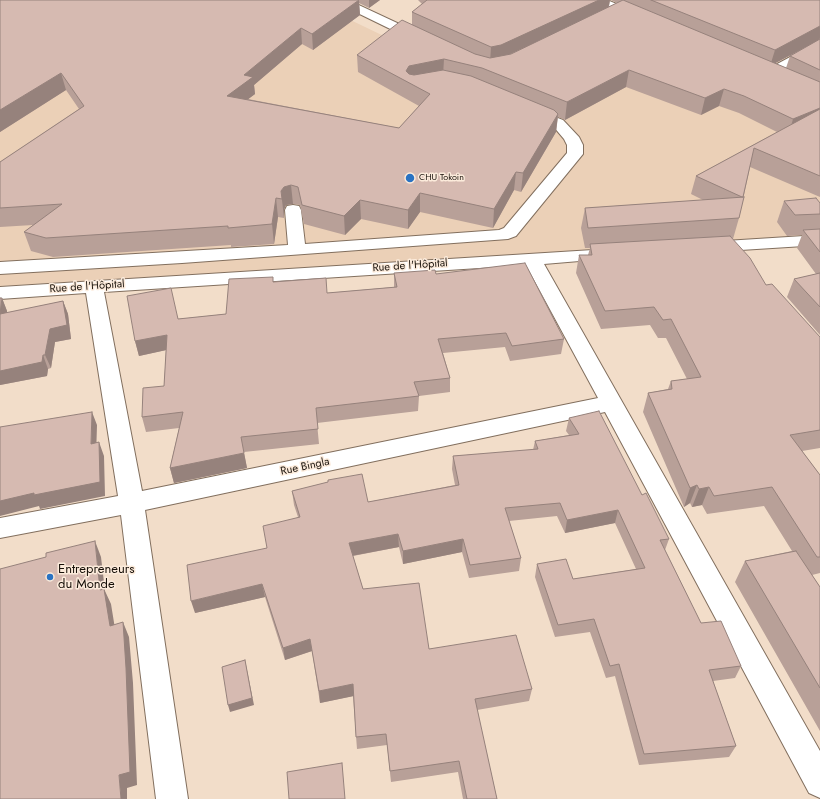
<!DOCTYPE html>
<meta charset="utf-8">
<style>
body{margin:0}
canvas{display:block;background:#f2ddc9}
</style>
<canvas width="820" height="799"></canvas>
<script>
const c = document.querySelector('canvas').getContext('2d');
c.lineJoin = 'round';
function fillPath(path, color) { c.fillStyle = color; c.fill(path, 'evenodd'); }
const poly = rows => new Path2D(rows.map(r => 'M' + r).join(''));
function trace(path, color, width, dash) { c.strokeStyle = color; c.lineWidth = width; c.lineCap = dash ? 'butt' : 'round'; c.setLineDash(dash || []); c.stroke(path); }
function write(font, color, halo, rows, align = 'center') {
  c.font = font + ' Jost,sans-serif'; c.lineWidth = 3; c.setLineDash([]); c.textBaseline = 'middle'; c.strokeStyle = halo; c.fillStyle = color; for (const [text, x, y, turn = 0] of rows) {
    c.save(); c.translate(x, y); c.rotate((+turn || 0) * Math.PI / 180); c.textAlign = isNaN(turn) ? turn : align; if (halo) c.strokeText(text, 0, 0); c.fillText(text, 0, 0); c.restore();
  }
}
fillPath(poly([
 [0,0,309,0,417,52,613,25,820,119,820,237,0,286]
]), '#ebd0b7');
const minor = poly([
 [333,0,348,0,425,36,427,39,425,42,417,42,335,2,333,0],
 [820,41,820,50,776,76,766,76,764,73,766,70,820,41],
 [529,107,563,120,579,137,583,145,583,154,516,236,508,239,182,263,0,274,0,262,288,245,285,210,287,206,293,205,299,206,301,210,305,244,499,230,504,228,567,153,567,145,564,139,553,126,524,114,522,111,524,108,529,107],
 [820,235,820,245,709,252,703,251,700,247,703,243,709,242,820,235],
 [609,249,615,250,618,254,615,258,544,264,820,751,820,798,809,793,605,412,145,510,188,799,156,799,121,515,0,538,0,518,118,496,86,293,0,299,0,287,609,249],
 [526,265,598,398,142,491,104,292,526,265]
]);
const major = poly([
 [591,0,607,0,643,15,645,18,643,21,635,21,593,2,591,0]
]);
trace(minor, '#826f5e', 2);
trace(major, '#826f5e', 2);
fillPath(minor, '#fff');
fillPath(major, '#fff');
fillPath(poly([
 [0,0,380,0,369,8,359,3,360,15,313,50,302,44,254,85,255,94,248,99,399,128,419,106,358,72,357,55,412,24,412,12,422,4,418,0,610,0,609,7,617,3,611,0,820,0,820,197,750,167,739,218,733,239,766,285,820,337,820,448,802,451,820,475,820,573,812,575,820,587,820,731,735,582,745,561,792,551,764,506,707,514,702,505,692,507,690,503,684,507,643,412,648,393,668,389,671,381,687,379,666,338,658,338,650,325,601,329,576,273,579,255,588,255,590,248,585,248,581,228,585,208,703,200,691,194,696,176,777,132,739,113,719,106,701,115,626,87,565,120,558,117,556,132,521,192,514,190,493,228,420,212,408,229,361,219,345,235,304,224,300,205,293,204,286,205,284,210,284,218,278,217,274,244,231,247,231,245,53,257,31,251,24,232,33,225,0,227,0,162,79,109,66,90,0,132],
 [803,49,790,56,786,68,775,63],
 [784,201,820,203,820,335,787,297,794,279,816,274,797,248,802,235,787,236,777,222],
 [394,273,436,274,564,339,561,354,510,361,505,347,443,353,450,378,450,392,419,396,418,411,317,423,319,444,244,452,247,468,174,483,170,468,179,428,146,432,142,417,164,386,166,350,139,356,135,341,178,319,226,314,274,282,327,293,394,287],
 [0,298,2,298,7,311,7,313,63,301,68,314,71,339,55,342,51,368,48,369,47,376,0,385],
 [569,418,642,495,669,539,665,550,701,623,741,666,735,678,713,681,736,746,729,757,639,765,615,676,606,678,590,632,555,637,535,577,537,564,573,579,636,569,615,523,565,533,557,516,509,521,521,558,519,571,469,578,462,552,403,564,399,547,353,556,363,589,429,649,532,689,529,701,477,710,497,799,463,799,458,772,391,782,387,745,357,749,353,696,320,703,312,651,285,660,265,597,195,613,267,548,298,517,294,505,292,491,368,502,455,485,452,469,453,456,533,450,535,441,569,435,566,431]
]), '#b8a098');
fillPath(poly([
 [359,0,360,15,313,50,312,34],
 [369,0,380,0,369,8],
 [599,0,610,0,608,10,490,63,491,47],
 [820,26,820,38,819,40,770,66,775,50],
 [301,28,302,44,254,85,255,94,230,113,227,96,244,75],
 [444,59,443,76,409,83,406,71,409,66],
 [629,70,626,87,565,120,567,102],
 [61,73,66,90,0,132,0,110],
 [724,89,719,106,701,115,705,98],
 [820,108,820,123,788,137,793,119],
 [558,114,556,132,521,192,523,173],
 [516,172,514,190,493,228,494,209],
 [291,185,293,204,286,205,284,210,284,218,281,191,284,187],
 [420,193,420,212,408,229,408,210],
 [276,198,278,217,274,244,272,224],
 [360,200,361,219,345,235,344,216],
 [2,298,7,311,6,327,0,314],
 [63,301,68,314,71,339,55,342,51,368,45,355,50,329],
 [167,335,171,349,139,356,135,341],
 [43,355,48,369,47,376,0,385,0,371],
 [92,412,97,425,96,457,91,444],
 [99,442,104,456,105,496,40,509,39,506,0,516,0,501],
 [244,453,247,468,174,483,170,468],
 [697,485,690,503,684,507,690,488],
 [709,487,702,505,692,507,699,489],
 [618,510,615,523,565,533,567,520],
 [398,534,399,547,351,556,349,543],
 [463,539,462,552,403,564,403,551],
 [95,541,101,557,105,591,111,604,117,641,110,626,100,590],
 [262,584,265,597,195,613,191,601],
 [123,622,129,637,133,683,137,785,127,788,127,799,121,799,119,775],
 [310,639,312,651,285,660,283,648],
 [245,660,254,705,230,712,228,705],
 [353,684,354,696,320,703,319,691]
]), '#96827c');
const building = poly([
 [0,0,359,0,312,34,301,28,244,75,253,77,227,96,399,128,430,94,357,55,402,20,475,54,490,58,511,54,623,0,820,82,820,108,793,119,744,96,724,89,705,98,629,70,567,102,482,68,444,59,409,66,406,71,409,74,414,75,443,70,471,76,554,110,558,114,523,173,516,172,494,209,420,193,408,210,360,200,344,216,302,205,298,187,291,185,284,187,281,191,282,199,276,198,272,224,228,228,228,226,46,238,24,232,62,204,0,208,0,162,84,106,61,73,0,110,0,0],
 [427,0,599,0,501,45,491,47,412,12,427,0],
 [651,0,820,0,820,26,775,50,651,0],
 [820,39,820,70,790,56,820,39],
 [820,109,820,176,754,148,743,197,742,197,696,176,820,109],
 [744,197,739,218,588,228,585,208,744,197],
 [816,198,820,203,820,214,795,215,784,201,816,198],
 [820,229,820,252,803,230,820,229],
 [730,236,750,258,766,285,772,284,820,337,820,430,790,435,820,475,820,557,817,557,772,487,714,496,709,487,699,489,697,485,690,488,648,393,672,389,671,381,701,377,671,319,663,320,654,307,605,311,579,255,592,255,590,244,730,236],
 [525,263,564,339,512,346,506,333,438,339,450,378,414,382,419,396,316,408,318,429,241,437,244,453,170,468,183,412,142,417,143,388,164,386,167,335,135,341,127,296,171,288,178,319,226,314,229,279,273,277,273,282,326,278,327,293,397,287,394,273,435,270,436,274,525,263],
 [820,273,820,307,794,279,820,273],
 [0,298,2,298,0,314,63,301,67,325,50,329,45,355,43,355,42,362,0,371,0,298],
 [599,411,642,495,646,493,669,539,660,540,701,623,721,621,741,666,709,670,736,746,644,754,619,664,610,666,594,619,558,625,537,564,566,559,573,579,645,568,618,510,567,520,560,503,505,508,521,558,470,565,463,539,403,551,398,534,349,543,363,589,419,583,429,649,516,635,532,689,475,699,497,799,467,799,459,761,390,771,386,734,356,737,353,684,319,691,310,639,283,648,262,584,191,601,187,565,267,548,263,526,300,517,292,491,328,482,328,480,362,474,368,502,459,485,453,456,538,449,535,441,579,434,569,418,599,411],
 [92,412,91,444,99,442,100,482,34,495,34,493,0,501,0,427,92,412],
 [95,541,100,590,104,589,110,626,123,622,126,668,130,772,119,775,121,799,0,799,0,569,46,557,46,553,95,541],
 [796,551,820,587,820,688,745,561,796,551],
 [245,660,252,698,228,705,222,667,245,660],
 [342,763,345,799,289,799,287,772,342,763]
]);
fillPath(building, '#d6bab1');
trace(building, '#96827c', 1);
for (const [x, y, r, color] of [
 [410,178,5,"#2a73c3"],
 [50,577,4,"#2a73c3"]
]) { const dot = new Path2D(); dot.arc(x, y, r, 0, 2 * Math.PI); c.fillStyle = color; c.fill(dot); trace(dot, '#fcebdb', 1.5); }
write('9px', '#171009', '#fcebdb', [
 ["CHU Tokoin",419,178]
], 'left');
write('11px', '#171009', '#fcebdb', [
 ["Rue de l'Hôpital",410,266,-4],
 ["Rue de l'Hôpital",87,287,-4],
 ["Rue Bingla",305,467,-12]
]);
write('13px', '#171009', '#fcebdb', [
 ["Entrepreneurs",58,570],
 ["du Monde",58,585]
], 'left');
</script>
